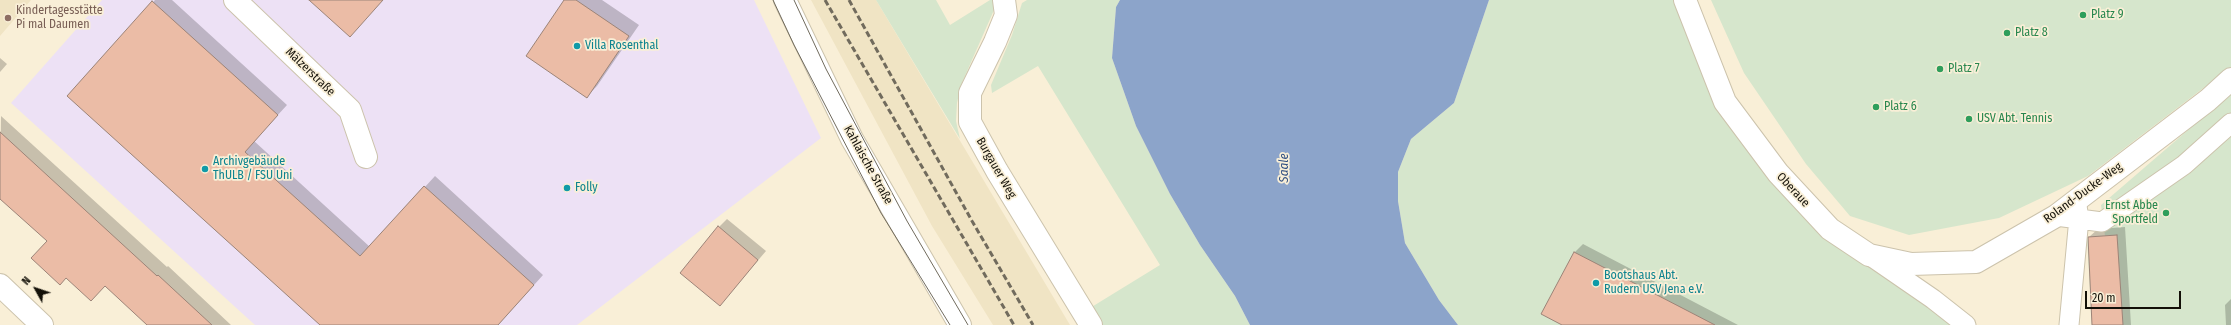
<!DOCTYPE html>
<meta charset="utf-8">
<style>
body{margin:0}
#map{position:relative;width:2231px;height:325px;overflow:hidden;background:#f9efd7;font-family:"Fira Sans Condensed",sans-serif}
canvas{display:block}
.north{position:absolute;left:16px;top:269px;width:40px;height:40px;-webkit-text-stroke:3px #f9efd7;paint-order:stroke;rotate:310deg;font-size:11px;font-weight:700;line-height:16px;text-align:center;color:#131008}
.north::after{content:'';display:block;margin:auto;width:14px;height:18px;background:#131008;clip-path:polygon(50% 0,100% 100%,50% 72%,0 100%)}
.scale{position:absolute;left:2085px;top:291px;width:96px;height:18px;box-sizing:border-box;border:2px solid #131008;border-top:0;padding-left:5px;font-size:12px;line-height:14px;white-space:nowrap;color:#131008;-webkit-text-stroke:3px #f9efd7;paint-order:stroke}
</style>
<div id="map">
<canvas width="2231" height="325"></canvas>
<div class="north">N</div>
<div class="scale">20 m</div>
</div>
<script>
const c = document.querySelector('canvas').getContext('2d');
c.lineJoin = 'round';
function fillPath(path, color) { c.fillStyle = color; c.fill(path, 'evenodd'); }
const poly = rows => new Path2D(rows.map(r => 'M' + r).join(''));
function trace(path, color, width, dash) { c.strokeStyle = color; c.lineWidth = width; c.lineCap = dash ? 'butt' : 'round'; c.setLineDash(dash || []); c.stroke(path); }
function write(font, color, halo, rows, align = 'center') {
  c.font = font + ' "Fira Sans Condensed",sans-serif'; c.lineWidth = 3.5; c.setLineDash([]); c.textBaseline = 'middle'; c.strokeStyle = halo; c.fillStyle = color; for (const [text, x, y, turn = 0] of rows) {
    c.save(); c.translate(x, y); c.rotate((+turn || 0) * Math.PI / 180); c.textAlign = isNaN(turn) ? turn : align; if (halo) c.strokeText(text, 0, 0); c.fillText(text, 0, 0); c.restore();
  }
}
fillPath(poly([
 [102,0,754,0,821,138,577,325,255,325,11,103]
]), '#ede1f5');
fillPath(poly([
 [0,0,31,0,0,36],
 [811,0,876,0,1070,325,993,325,932,226]
]), '#f0e4c4');
fillPath(poly([
 [876,0,936,0,950,25,990,0,994,0,994,10,961,85,957,103,956,121,960,139],
 [1027,0,1120,0,1116,7,1112,58,1136,126,1170,194,1200,245,1235,296,1250,325,1101,325,1090,308,1160,265,1038,66,992,93,991,85,1012,35,1022,3],
 [1489,0,1674,0,1715,104,1925,304,1952,325,1458,325,1439,300,1405,243,1398,201,1398,172,1411,139,1454,103],
 [1711,0,2231,0,2231,67,2088,176,1999,218,1909,235,1850,216,1806,164,1744,73],
 [2231,93,2231,325,2092,325,2087,237,2105,236,2101,205]
]), '#d6e6cc');
fillPath(poly([
 [1120,0,1489,0,1454,103,1411,139,1398,172,1398,201,1405,243,1439,300,1458,325,1250,325,1235,296,1200,245,1170,194,1136,126,1112,58,1116,7]
]), '#8ca4ca');
fillPath(poly([
 [155,0,172,0,287,105,254,141,370,247,435,176,543,275,498,325,321,325,68,96],
 [565,0,602,0,639,25,597,86,587,96],
 [0,58,7,64,0,72],
 [1,116,167,267,168,266,231,325,148,325,106,285,48,241,0,197],
 [727,219,766,251,720,305,719,227],
 [2125,227,2131,325,2094,325,2089,237,2098,229],
 [1583,244,1738,325,1564,325,1542,314,1575,252],
 [2231,299,2231,325,2226,325,2225,305]
]), '#0003');
const building = poly([
 [309,0,383,0,350,37,309,0],
 [564,0,576,0,629,36,587,98,526,56,564,0],
 [152,1,278,115,245,152,360,256,424,186,534,285,498,325,320,325,67,96,152,1],
 [0,132,157,276,158,275,212,325,147,325,105,286,91,301,66,278,60,285,31,258,47,241,0,199,0,132],
 [718,226,758,260,720,306,680,273,718,226],
 [2117,235,2123,325,2092,325,2088,237,2117,235],
 [1574,252,1715,325,1562,325,1541,314,1574,252]
]);
fillPath(building, '#ebbca6');
trace(building, '#9c8478', 1);
const service = poly([
 [2056,216,2102,222,2184,165,2231,123],
 [1872,257,1933,299,1966,325],
 [2069,325,2079,218,2077,206]
]);
const minor = poly([
 [235,0,350,110,366,157],
 [1004,0,1006,15,995,42,970,93,970,122,997,171,1091,325],
 [1685,0,1725,102,1778,173,1830,229,1869,255,1911,264,1976,262,2056,216,2208,100,2231,79],
 [0,285,42,325]
]);
const secondary = poly([
 [785,0,852,139,960,325]
]);
trace(service, '#ccc3ac', 21);
trace(minor, '#ccc3ac', 24);
trace(secondary, '#ccc3ac', 24);
trace(service, '#fff', 19);
trace(minor, '#fff', 22);
trace(secondary, '#fff', 22);
trace(poly([
 [773,0,794,45,881,213,950,325],
 [794,0,826,69,907,221,968,325]
]), '#716b5d', 1);
trace(poly([
 [825,0,1014,325],
 [849,0,972,221,1033,325]
]), '#716b5d', 3, [6, 3]);
for (const [x, y, r, color] of [
 [2083,15,4,"#2e9e5b"],
 [8,18,4,"#8d6e63"],
 [2007,33,4,"#2e9e5b"],
 [577,46,4,"#0f9aa8"],
 [1940,69,4,"#2e9e5b"],
 [1876,107,4,"#2e9e5b"],
 [1969,119,4,"#2e9e5b"],
 [205,169,4,"#0f9aa8"],
 [567,188,4,"#0f9aa8"],
 [2166,213,4,"#2e9e5b"],
 [1596,283,4,"#0f9aa8"]
]) { const dot = new Path2D(); dot.arc(x, y, r, 0, 2 * Math.PI); c.fillStyle = color; c.fill(dot); trace(dot, '#f9efd7', 1.5); }
write('12px', '#785e54', '#f9efd7', [
 ["Kindertagesstätte",16,11],
 ["Pi mal Daumen",16,25]
], 'left');
write('12px', '#27864d', '#f9efd7', [
 ["Platz 9",2091,15],
 ["Platz 8",2015,33],
 ["Platz 7",1948,69],
 ["Platz 6",1884,107],
 ["USV Abt. Tennis",1977,119],
 ["Ernst Abbe",2158,206,"right"],
 ["Sportfeld",2158,220,"right"]
], 'left');
write('12px', '#0d838f', '#f9efd7', [
 ["Villa Rosenthal",585,46],
 ["Archivgebäude",213,162],
 ["ThULB / FSU Uni",213,176],
 ["Folly",575,188],
 ["Bootshaus Abt.",1604,276],
 ["Rudern USV Jena e.V.",1604,290]
], 'left');
write('12px', '#131008', '#f9efd7', [
 ["Mälzerstraße",310,72,44],
 ["Kahlaische Straße",868,165,61],
 ["Burgauer Weg",996,168,60],
 ["Oberaue",1793,190,47],
 ["Roland-Ducke-Weg",2083,193,-36]
]);
write('italic 13px', '#304f82', '#f9efd7', [
 ["Saale",1284,168,-90]
]);
</script>
